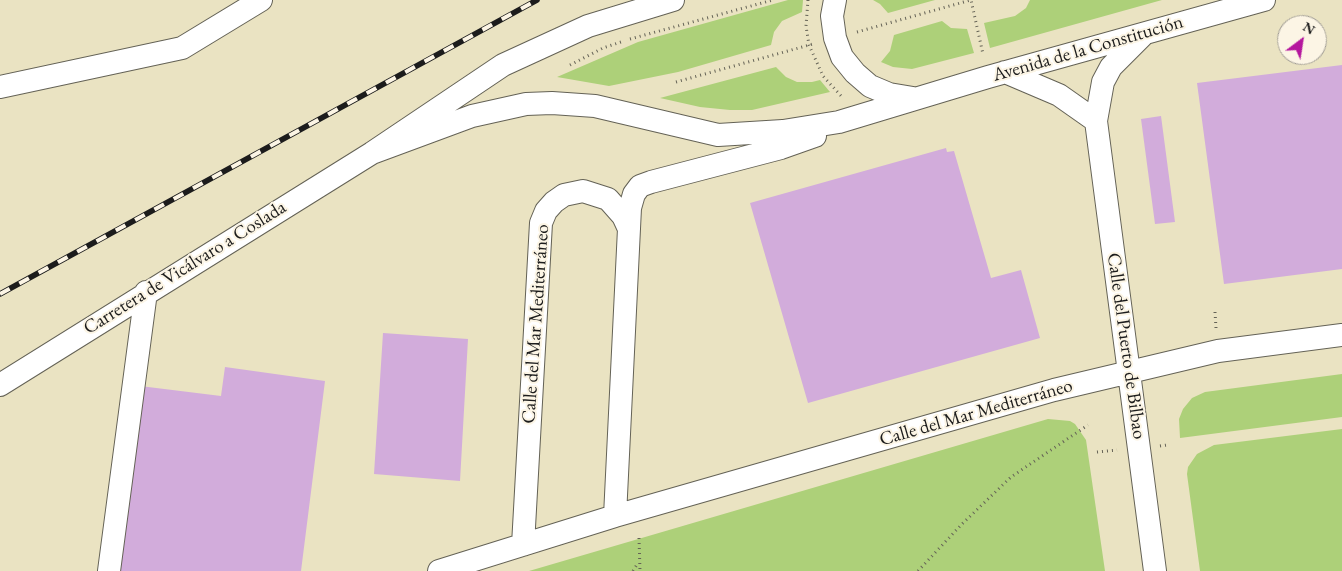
<!DOCTYPE html>
<meta charset="utf-8">
<style>
body{margin:0}
#map{position:relative;width:1342px;height:571px;overflow:hidden;background:#eae3c2;font-family:"EB Garamond",serif}
canvas{display:block}
.north{position:absolute;left:1277px;top:15px;width:50px;height:50px;box-sizing:border-box;background:#fcf5e5;border:1px solid #a29e95;border-radius:50%;rotate:31deg;font-size:14px;font-weight:700;line-height:20px;text-align:center;color:#1c1c1c}
.north::after{content:'';display:block;margin:auto;width:18px;height:22px;background:#b5179e;clip-path:polygon(50% 0,100% 100%,50% 72%,0 100%)}
</style>
<div id="map">
<canvas width="1342" height="571"></canvas>
<div class="north">N</div>
</div>
<script>
const c = document.querySelector('canvas').getContext('2d');
c.lineJoin = 'round';
function fillPath(path, color) { c.fillStyle = color; c.fill(path, 'evenodd'); }
const poly = rows => new Path2D(rows.map(r => 'M' + r).join(''));
function trace(path, color, width, dash) { c.strokeStyle = color; c.lineWidth = width; c.lineCap = dash ? 'butt' : 'round'; c.setLineDash(dash || []); c.stroke(path); }
function write(font, color, halo, rows, align = 'center') {
  c.font = font + ' "EB Garamond",serif'; c.lineWidth = 4; c.setLineDash([]); c.textBaseline = 'middle'; c.strokeStyle = halo; c.fillStyle = color; for (const [text, x, y, turn = 0] of rows) {
    c.save(); c.translate(x, y); c.rotate((+turn || 0) * Math.PI / 180); c.textAlign = isNaN(turn) ? turn : align; if (halo) c.strokeText(text, 0, 0); c.fillText(text, 0, 0); c.restore();
  }
}
fillPath(poly([
 [788,0,803,0,802,12,782,21,774,32,771,45,678,72,609,86,557,77,638,42],
 [873,0,935,0,888,13,880,4],
 [1030,0,1162,0,990,48,984,23,1015,16,1026,8],
 [942,21,951,28,967,29,974,53,912,69,893,67,881,62,890,51,894,35],
 [776,67,786,77,797,82,812,82,820,80,830,92,752,110,730,110,700,107,660,98],
 [1342,374,1342,417,1180,438,1179,419,1183,409,1192,398,1205,392],
 [1048,419,1070,421,1075,424,1086,440,1105,571,529,571],
 [1342,429,1342,571,1200,571,1187,474,1188,467,1197,454,1214,445]
]), '#add079');
fillPath(poly([
 [1342,65,1342,269,1224,284,1197,83],
 [1161,116,1175,222,1155,224,1141,119],
 [946,148,947,152,954,151,991,278,1021,270,1040,338,808,403,750,203],
 [383,333,468,339,460,481,374,474],
 [225,367,325,381,301,571,118,571,140,386,221,396]
]), '#d2acdb');
const minor = poly([
 [835,0,832,16,835,38,842,57,855,73,870,86,889,94,913,98],
 [1144,34,1111,67,1103,82,1096,121,1155,571],
 [1005,72,1059,95,1096,121],
 [0,87,182,48,261,0],
 [372,153,472,116,526,104,552,103,595,106,718,135,783,131,839,122,988,77,1264,0],
 [0,385,372,153,503,65,588,26,673,0],
 [615,516,630,208,634,194,640,186,651,182,781,148,815,136],
 [523,545,541,223,546,211,554,202,564,195,583,191,608,199,623,216,629,229],
 [109,571,146,292],
 [439,571,615,516,1054,390,1218,351,1342,335]
]);
trace(minor, '#646256', 24);
trace(poly([
 [808,0,806,26,809,45,823,76,842,97,840,97],
 [857,32,971,0,983,54],
 [630,39,773,0],
 [570,65,603,48,624,41],
 [676,82,813,44],
 [1215,312,1216,328],
 [1160,446,1167,445],
 [1097,452,1117,450],
 [639,538,640,571],
 [633,571,638,563],
 [918,571,962,524,1011,477,1088,425]
]), '#646256', 3, [1, 4]);
trace(minor, '#fff', 22);
const rail = poly([
 [0,294,537,0]
]);
trace(rail, '#1c1c1c', 5.5);
trace(rail, '#fcf5e5', 4, [11]);
write('19px', '#1c1c1c', '#fcf5e5', [
 ["Avenida de la Constitución",1088,49,-16],
 ["Carretera de Vicálvaro a Coslada",185,268,-32],
 ["Calle del Mar Mediterráneo",536,324,-86],
 ["Calle del Puerto de Bilbao",1126,346,82],
 ["Calle del Mar Mediterráneo",976,413,-16]
]);
</script>
